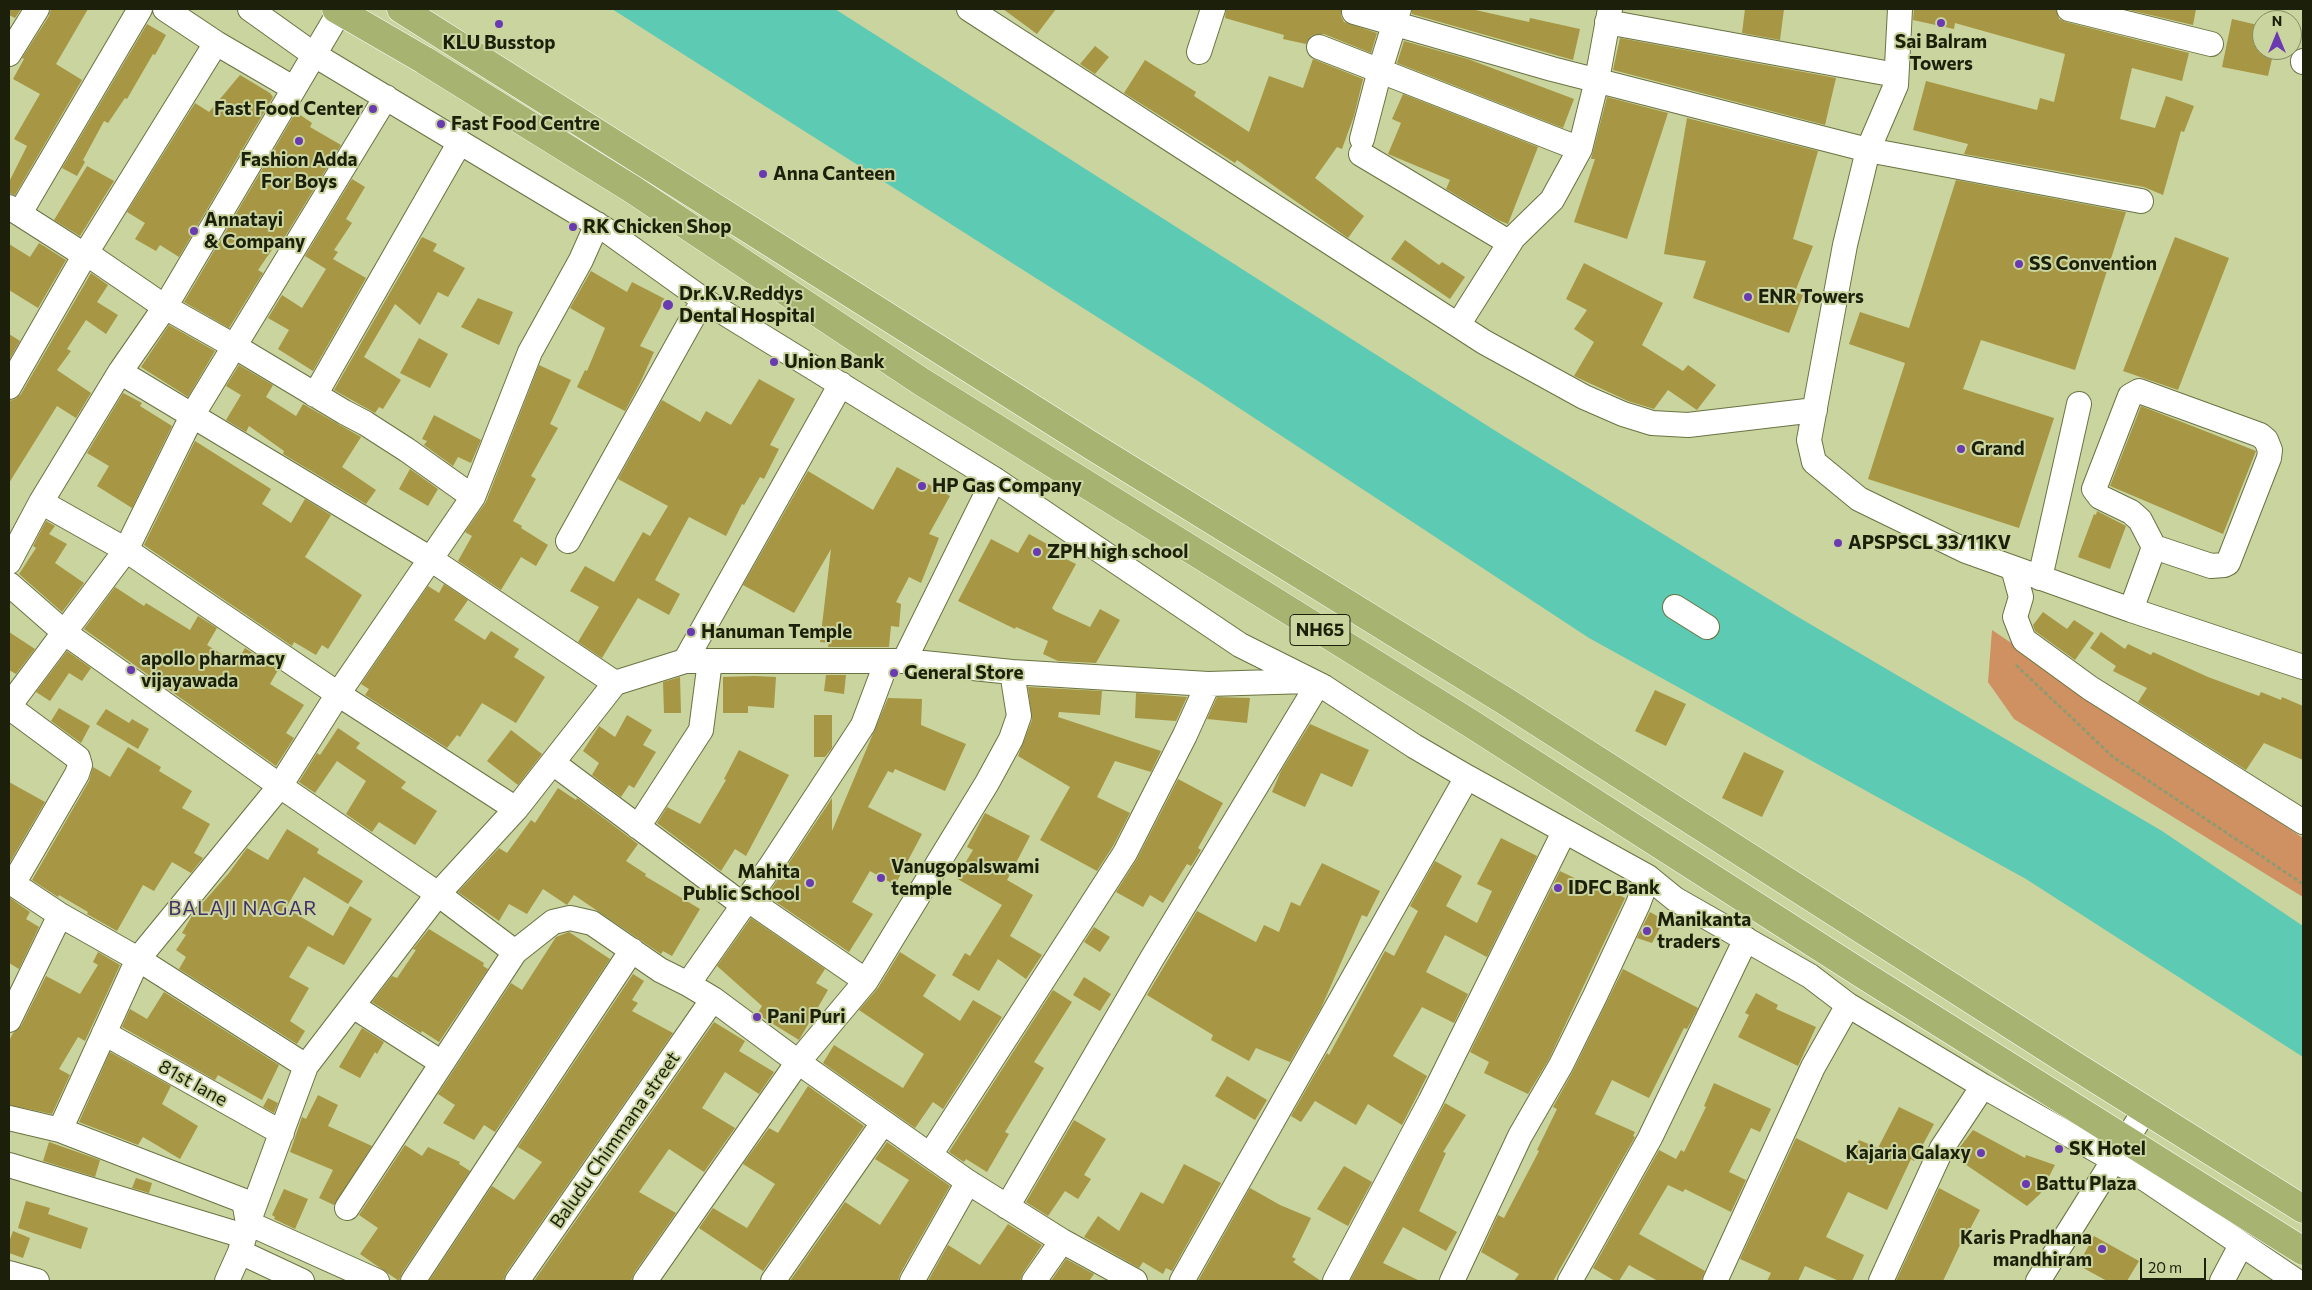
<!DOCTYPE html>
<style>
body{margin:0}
#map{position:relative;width:2312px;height:1290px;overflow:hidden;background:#c9d49f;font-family:Commissioner,sans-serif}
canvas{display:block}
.frame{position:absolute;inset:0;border:10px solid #1c200b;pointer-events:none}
.north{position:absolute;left:2252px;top:10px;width:50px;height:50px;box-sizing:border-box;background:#c9d49f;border:1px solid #848c64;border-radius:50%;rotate:0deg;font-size:14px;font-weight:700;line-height:20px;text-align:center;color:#1c200b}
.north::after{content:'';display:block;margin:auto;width:18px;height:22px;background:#6a3ab1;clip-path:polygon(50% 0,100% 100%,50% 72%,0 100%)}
.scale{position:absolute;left:2140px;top:1258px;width:66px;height:22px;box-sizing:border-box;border:2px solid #1c200b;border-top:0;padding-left:6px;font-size:15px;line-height:18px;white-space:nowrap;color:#1c200b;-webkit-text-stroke:4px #c9d49f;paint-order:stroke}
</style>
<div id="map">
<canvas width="2312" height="1290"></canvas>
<div class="frame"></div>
<div class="north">N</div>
<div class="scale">20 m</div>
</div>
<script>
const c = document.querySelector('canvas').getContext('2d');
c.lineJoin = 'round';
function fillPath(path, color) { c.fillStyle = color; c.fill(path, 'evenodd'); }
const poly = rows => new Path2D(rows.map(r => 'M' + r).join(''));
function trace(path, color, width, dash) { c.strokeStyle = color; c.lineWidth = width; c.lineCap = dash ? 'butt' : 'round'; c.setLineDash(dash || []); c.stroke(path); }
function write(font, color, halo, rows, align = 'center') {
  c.font = font + ' Commissioner,sans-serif'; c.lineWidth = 4; c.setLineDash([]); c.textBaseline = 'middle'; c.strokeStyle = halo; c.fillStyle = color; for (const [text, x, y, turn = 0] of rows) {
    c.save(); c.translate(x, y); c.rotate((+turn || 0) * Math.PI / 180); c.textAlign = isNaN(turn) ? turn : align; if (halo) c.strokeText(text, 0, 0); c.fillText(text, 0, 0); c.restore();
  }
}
fillPath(poly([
 [1992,630,2303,838,2303,897,2014,719,1988,682]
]), '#cf9162');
fillPath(poly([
 [612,9,835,9,1494,430,1793,614,2162,831,2303,926,2303,1057,2026,879,1589,638,1198,381]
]), '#5dcab3');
fillPath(poly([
 [9,9,21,9,15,18,9,15],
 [51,9,88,9,56,64,82,80,15,195,9,193,9,182,27,146,14,139,40,94,13,79,24,59,22,58,49,16],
 [1003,9,1056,9,1037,34],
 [1226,9,1341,9,1341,16,1344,22,1377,33,1371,53,1324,34,1311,36,1306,44,1283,39,1284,35,1225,18],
 [1412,9,1471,9,1529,22,1530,18,1580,29,1573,60,1412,14],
 [1745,9,1784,9,1780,40,1742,33],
 [1914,9,2056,9,2059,19,2066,22,2189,53,2182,81,2132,68,2120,119,2155,128,2166,96,2194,106,2184,132,2181,131,2163,195,2144,187,1964,154,1968,144,1913,130,1926,81,2037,110,2040,98,2054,102,2065,54,1955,23,1954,29,1913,20],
 [2125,9,2196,9,2193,25],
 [2232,19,2262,26,2262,50,2274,50,2268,76,2222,67],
 [147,24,166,35,155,55,153,54,127,99,125,98,108,123,104,121,83,160,85,162,77,176,62,168],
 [1620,38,1836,78,1825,125,1613,70],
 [1404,41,1468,59,1574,99,1563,128,1397,63],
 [1095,46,1109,57,1095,74,1080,64],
 [1313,59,1363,79,1354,116,1342,149,1337,147,1315,178,1364,216,1348,238,1237,160,1235,163,1124,93,1145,60,1196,92,1194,96,1249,132,1269,76,1303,88],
 [240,75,270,93,273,97,179,257,160,245,156,251,135,239,145,223,127,212,195,103,209,112],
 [1403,94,1538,147,1508,224,1498,220,1446,189,1450,180,1388,154,1401,123,1392,119],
 [1607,97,1668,113,1627,239,1574,222,1595,159,1591,159],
 [296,112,312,123,310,127,341,145,281,243,278,241,258,270,263,273,229,328,184,302],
 [1687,118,1818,151,1793,239,1813,246,1795,292,1803,295,1789,333,1693,298,1706,261,1664,254],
 [87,166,114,181,80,236,54,220],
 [352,179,365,187,346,219,352,223,334,250,338,252,333,259,366,278,313,371,278,349,289,330,268,318,282,295,302,308,326,269,305,256],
 [1956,180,2126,212,2075,370,1981,340,1963,389,2054,418,2019,528,1868,479,1905,363,1849,344,1860,312,1909,328],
 [422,237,437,244,433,251,465,268,448,297,438,292,420,325,395,304,364,357,401,380,383,409,379,407,375,413,334,390],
 [2175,237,2229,258,2178,390,2123,371],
 [1405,240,1439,265,1442,262,1465,277,1450,299,1391,259],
 [39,243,66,260,38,308,9,290,9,244,30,257],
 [1584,263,1663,303,1642,345,1683,371,1688,365,1716,385,1697,410,1668,390,1654,409,1628,401,1574,376,1594,342,1574,329,1587,310,1566,299],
 [591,271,627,292,632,282,665,299,640,346,654,352,640,383,625,411,577,387,585,370,587,371,605,328,570,308],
 [91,273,108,285,97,302,118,315,106,334,86,320,67,349,71,351,57,370,91,393,76,418,57,406,9,483,9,401,15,399,21,394],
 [478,298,513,312,499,345,461,327],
 [169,325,215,351,188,397,141,367],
 [9,334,20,341,9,360],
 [419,338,448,354,430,388,400,373],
 [239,365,273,385,266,397,296,416,303,404,361,437,342,467,376,490,366,504,283,454,284,451,249,426,246,432,226,420,241,395,226,386],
 [539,365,571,380,550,424,558,428,531,476,536,479,513,521,522,526,521,528,548,545,536,566,521,557,501,590,458,561,472,536,465,532,486,502],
 [759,379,795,399,770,445,779,449,764,479,760,477,744,505,742,504,726,536,689,517,655,580,680,594,669,615,638,598,602,658,578,642,599,607,570,591,585,566,614,582,643,532,650,536,668,506,618,479,662,400,700,422,706,411,731,425],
 [123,393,142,403,140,406,172,426,132,508,97,486,109,466,87,453],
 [2141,406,2256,451,2223,534,2110,486],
 [434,415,481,440,471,463,458,457,453,466,424,445,427,441,422,439],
 [195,441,271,489,262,504,291,523,305,499,331,515,305,557,362,595,328,649,322,645,316,655,294,642,292,646,144,545],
 [897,467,950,496,929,534,939,538,921,583,909,577,896,602,901,604,899,627,891,626,889,647,828,647,829,643,820,642,831,549,794,613,743,585,808,471,873,510],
 [410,469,438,489,428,506,399,489],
 [2097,511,2126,526,2110,569,2078,557,2094,514,2096,515],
 [46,521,55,526,49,534,67,544,55,563,84,583,62,612,19,574,36,548,33,546],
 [1029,534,1056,549,1054,553,1076,564,1052,608,1055,611,1090,627,1100,609,1120,620,1096,663,1058,661,1043,654,1048,641,1016,627,1015,629,958,601,991,539,1018,553],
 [444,584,468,600,454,620,485,640,491,631,519,649,514,657,545,677,516,723,482,703,460,737,457,735,447,748,365,695,369,689,361,684,428,586,439,593],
 [115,587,144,606,146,603,190,630,198,616,217,628,207,645,236,663,245,648,278,670,270,684,304,705,286,733,294,738,276,766,84,629],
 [2043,612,2067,629,2074,620,2094,633,2075,660,2035,631,2033,625],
 [9,632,35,649,16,674,9,670],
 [2101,632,2125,649,2128,644,2151,655,2153,652,2208,677,2259,696,2261,692,2281,700,2282,697,2303,706,2303,760,2264,743,2246,770,2138,702,2147,688,2113,671,2116,666,2090,648],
 [67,651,91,668,82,681,69,673,50,701,36,692],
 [826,675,846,675,844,694,824,691],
 [754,676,776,677,774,708,748,706,748,713,723,713,723,677],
 [680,677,681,713,664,713,663,682],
 [1028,687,1102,691,1100,715,1059,712,1058,717,1161,751,1151,772,1115,761,1097,797,1130,813,1113,846,1097,871,1040,840,1070,787,1018,756,1032,720],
 [1655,690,1686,704,1666,746,1635,731],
 [1136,693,1187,697,1176,721,1135,718],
 [1217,697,1250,698,1247,723,1207,719],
 [888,698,922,699,921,725,966,744,945,791,895,769,893,773,888,771,868,807,922,834,895,885,870,871,852,902,873,914,849,952,767,896,832,798,832,831],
 [59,708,90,726,81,743,51,721],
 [106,709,129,723,132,719,149,729,138,749,96,724],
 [627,715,652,730,643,745,656,752,634,788,629,785,621,797,592,775,599,763,583,751,599,726,615,737],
 [814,715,832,715,832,748,825,757,814,757],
 [1310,724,1369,750,1352,787,1321,773,1305,807,1272,792,1281,771],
 [338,728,360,743,356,748,406,782,401,788,437,811,415,845,379,822,372,832,346,814,366,781,337,761,315,793,299,782,317,753,320,755],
 [511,730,542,754,518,785,487,761],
 [128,747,161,767,159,771,192,791,182,808,210,824,194,853,203,858,191,873,172,862,154,891,143,885,117,931,87,914,88,912,59,895,58,897,32,880,89,781,93,767,110,777],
 [739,750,789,775,746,856,735,849,721,871,657,823,667,807,700,824,726,780,724,779],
 [1744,752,1784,771,1762,817,1722,798],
 [1178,779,1223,803,1198,848,1201,850,1191,866,1187,864,1163,903,1150,895,1143,907,1116,892,1137,859],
 [9,782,45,802,9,864],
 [558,788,576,800,577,798,638,844,626,861,646,874,645,876,700,909,672,956,663,951,661,954,574,895,567,905,543,889,527,914,509,904,499,921,458,892,499,848,507,853,531,820,535,823],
 [985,813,1030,836,1007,880,1033,895,1010,936,1042,955,1026,979,998,959,979,991,952,975,965,953,970,956,1002,905,956,878,973,850,967,847],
 [287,829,319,849,317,853,363,881,348,904,304,877,286,908,333,936,350,906,372,919,344,965,308,946,289,977,309,988,290,1021,305,1031,297,1044,179,969,186,957,176,950,186,935,182,933,193,914,229,873,247,848,268,860],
 [1501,838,1537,856,1487,957,1445,935,1426,972,1468,994,1454,1023,1422,1007,1393,1056,1427,1076,1402,1125,1368,1104,1356,1125,1315,1101,1301,1122,1291,1116,1327,1053,1329,1055,1385,951,1394,956,1418,911,1410,906,1435,861,1462,876,1446,906,1477,923,1492,891,1477,884],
 [1322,863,1380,891,1367,917,1362,915,1321,1008,1290,1062,1256,1048,1249,1061,1211,1040,1213,1035,1147,995,1197,911,1256,942,1264,925,1279,932,1291,902,1300,906],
 [1560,871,1597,889,1598,885,1625,898,1549,1059,1528,1094,1484,1073,1489,1062,1470,1052],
 [9,897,30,912,26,919,39,927,19,969,9,963],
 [1650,912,1664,920,1652,943,1637,938],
 [751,918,825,969,816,983,828,990,799,1040,757,1014,762,1006,717,966],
 [1094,927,1110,937,1100,952,1084,942],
 [429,929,484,963,483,966,488,969,439,1042,422,1031,421,1033,372,1002,392,976,397,978,416,950,413,949],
 [569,932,610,959,495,1132,484,1125,474,1140,443,1123,455,1105,438,1094,511,983,522,990,556,937],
 [98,952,120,965,85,1041,78,1037,59,1069,70,1075,52,1114,9,1105,9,1041,13,1033,21,1026,46,976,80,994,98,965,93,962],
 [900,952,936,975,923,996,960,1021,973,1000,1002,1017,943,1109,933,1102,915,1128,823,1063,834,1045,903,1088,924,1054,859,1010,878,988],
 [1623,969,1698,1008,1687,1029,1684,1028,1649,1098,1612,1080,1595,1114,1635,1132,1633,1136,1635,1137,1553,1281,1514,1281,1519,1274,1481,1252,1498,1215,1504,1218,1539,1151,1537,1150,1557,1109,1553,1107,1573,1071],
 [633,974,644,981,632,1000,638,1003,632,1011,673,1033,506,1273,503,1281,429,1281,492,1186,514,1200,542,1162,518,1147],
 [1084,977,1111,994,1100,1011,1073,995],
 [1053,990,1072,1002,1034,1062,1044,1068,1005,1132,1009,1134,987,1172,966,1159,964,1162,949,1152],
 [164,992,279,1065,262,1100,218,1075,215,1080,122,1027,130,1009,147,1019],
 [1756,993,1778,1005,1776,1009,1816,1027,1798,1066,1738,1037,1749,1015,1745,1013],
 [714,1022,745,1041,739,1051,774,1072,759,1094,725,1072,702,1108,735,1128,704,1172,669,1149,639,1192,676,1213,634,1273,631,1281,534,1281],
 [362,1028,384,1042,377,1054,375,1052,360,1078,339,1067],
 [110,1052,171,1086,162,1104,198,1126,180,1159,143,1137,138,1145,79,1122],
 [1227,1076,1267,1100,1255,1120,1215,1096],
 [1714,1083,1771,1109,1760,1132,1751,1128,1729,1172,1746,1180,1731,1212,1685,1189,1683,1192,1668,1185,1639,1234,1705,1271,1701,1281,1658,1281,1629,1265,1619,1281,1615,1281,1593,1268,1659,1150,1676,1159,1681,1150,1684,1152,1706,1107,1704,1106],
 [808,1086,864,1126,763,1271,699,1228,713,1208,747,1228,775,1184,743,1164,769,1128,778,1133],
 [318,1095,338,1105,328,1126,372,1146,334,1205,319,1198,333,1170,290,1152,302,1117,306,1119],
 [268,1098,278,1103,274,1113,263,1107],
 [1445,1103,1466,1115,1443,1152,1446,1153,1419,1211,1457,1232,1446,1251,1403,1227,1383,1263,1420,1281,1350,1281],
 [1899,1107,1934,1124,1914,1161,1911,1159,1887,1210,1848,1192,1826,1237,1864,1255,1852,1281,1839,1281,1805,1266,1798,1281,1767,1281,1771,1273,1740,1259,1796,1138,1846,1163,1859,1140,1878,1148],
 [1074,1120,1106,1139,1084,1175,1091,1179,1078,1199,1065,1191,1048,1216,1026,1202],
 [1973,1130,2025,1158,2026,1155,2055,1165,2040,1194,2027,1206,1953,1156],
 [49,1142,100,1160,95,1177,43,1161],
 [887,1142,950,1186,900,1274,898,1281,790,1281,845,1202,880,1225,909,1180,875,1159],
 [405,1145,422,1156,428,1147,460,1162,459,1164,470,1171,402,1273,399,1281,360,1254,378,1228,359,1215],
 [1184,1164,1221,1183,1172,1271,1166,1268,1163,1274,1143,1262,1139,1268,1084,1237,1098,1216,1119,1231,1141,1192,1163,1204],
 [1344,1166,1372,1182,1348,1226,1317,1209],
 [136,1178,152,1183,149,1193,132,1188],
 [1250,1188,1280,1205,1311,1218,1292,1257,1296,1259,1293,1262,1321,1281,1198,1281],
 [1939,1188,1980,1210,1970,1229,1968,1228,1943,1281,1896,1281],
 [284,1189,308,1199,295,1229,274,1219,275,1217,272,1215],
 [26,1201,50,1208,48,1214,88,1228,81,1249,18,1228],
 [1008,1224,1042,1245,1023,1273,1020,1281,928,1281,948,1245,980,1265],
 [13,1231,30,1238,23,1258,9,1253,9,1242],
 [2094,1236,2139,1261,2127,1281,2107,1281,2078,1265],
 [1066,1259,1094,1274,1089,1281,1051,1281]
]), '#a79643');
const minor = poly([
 [165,9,216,43,293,88],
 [250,9,313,54,606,230,705,301,994,479,1240,645,1324,687,1414,746,1467,777,1648,877,1675,899,1810,976,1848,1005,1983,1086,2135,1172,2296,1281],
 [969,9,1484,342,1584,397,1623,414,1652,423,1688,425,1815,410],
 [1900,9,1896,85,1868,150,1845,245,1809,440,1814,462,1859,499,1966,551,2131,610,2303,667],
 [2069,9,2211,44],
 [340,11,165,307,120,372,429,558,615,683],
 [1354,12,1552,69,1868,150,2141,201],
 [1607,22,1896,75],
 [1319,47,1580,149],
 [1199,52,1213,9],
 [9,54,37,9],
 [2303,62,2303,61],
 [1362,139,1380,70,1399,9],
 [1361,154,1510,243],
 [9,207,78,251,86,253,165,307,234,346,344,412,365,423,407,450,473,497],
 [20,213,140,9],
 [1458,325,1513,238,1552,200,1580,149,1597,80,1610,9],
 [9,387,86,253,216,43],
 [315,395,460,142],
 [41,502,126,550,338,694,516,809],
 [568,541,693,317,705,301],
 [9,562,41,502,120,372],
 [2013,568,2021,597,2015,617,2024,640,2090,688,2303,822],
 [2040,578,2079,404],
 [9,584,65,633,280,786,438,894,515,952,553,922,570,918,592,923,660,970,688,984,713,999,798,1062,968,1182,1062,1241,1135,1281],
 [1675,607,1707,627],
 [2131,610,2154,547,2211,566,2224,565,2228,563,2269,458,2270,450,2266,440,2260,435,2139,391,2130,396,2094,489,2100,497,2131,512,2140,520,2154,547],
 [685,661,841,384],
 [904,661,994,479],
 [9,706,126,550,193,414,386,97],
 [9,707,78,758,80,765,77,774,13,884],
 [553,763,743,905],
 [638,827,701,730,710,661],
 [9,881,60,915,138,959,306,1066],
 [747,899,866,981],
 [688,984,770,867,863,725,887,661],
 [353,1006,442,1063],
 [9,1020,60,915],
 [104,1033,282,1133],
 [9,1118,60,1130,244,1201,248,1223,240,1252,227,1281],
 [60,1130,138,959,280,786,338,694,473,497,530,352,581,260,597,224],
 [930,1155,1125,853,1185,735,1208,684],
 [9,1165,244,1236],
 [1007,1207,1151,960,1318,684],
 [347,1208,515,952],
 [240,1252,302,1281],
 [9,1273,37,1281],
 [377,1281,248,1223,306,1066,438,894,516,809,615,683,685,661,904,661,1012,672,1208,684,1308,681],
 [413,1281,632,950],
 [517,1281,713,999],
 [645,1281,798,1062,866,981,987,783,1011,739,1019,716,1012,672],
 [773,1281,883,1123],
 [912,1281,968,1182],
 [1034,1281,1062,1241],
 [1182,1281,1467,777],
 [1335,1281,1430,1102,1564,832],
 [1452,1281,1520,1136,1561,1065,1595,996,1638,904,1648,877],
 [1570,1281,1650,1138,1746,939],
 [1715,1281,1813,1067,1848,1005],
 [1881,1281,1942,1148,1983,1086],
 [2038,1281,2145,1110],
 [2222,1281,2241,1245]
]);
const highway = poly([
 [336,9,424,60,632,189,922,382,1470,723,1862,974,2303,1251],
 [401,9,1092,446,1505,701,2069,1062,2303,1209]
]);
trace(minor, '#6a7342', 26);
trace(highway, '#fff', 29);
trace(poly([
 [2016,665,2113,757,2303,884]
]), '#929b70', 3, [4, 2.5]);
trace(minor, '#fff', 24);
trace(highway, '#a6b371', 28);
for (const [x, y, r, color] of [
 [1941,23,5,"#6a3ab1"],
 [499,24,5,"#6a3ab1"],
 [373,109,5,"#6a3ab1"],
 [441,124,5,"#6a3ab1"],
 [299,141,5,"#6a3ab1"],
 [763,174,5,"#6a3ab1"],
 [573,227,5,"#6a3ab1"],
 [194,231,5,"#6a3ab1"],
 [2019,264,5,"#6a3ab1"],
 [1748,297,5,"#6a3ab1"],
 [668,305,6,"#6a3ab1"],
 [774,362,5,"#6a3ab1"],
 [1961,449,5,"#6a3ab1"],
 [922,486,5,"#6a3ab1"],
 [1838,543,5,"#6a3ab1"],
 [1037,552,5,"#6a3ab1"],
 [691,632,5,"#6a3ab1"],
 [131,670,5,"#6a3ab1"],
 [894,673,5,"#6a3ab1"],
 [881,878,5,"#6a3ab1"],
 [810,883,5,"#6a3ab1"],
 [1558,888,5,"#6a3ab1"],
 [1647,931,5,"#6a3ab1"],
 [757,1017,5,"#6a3ab1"],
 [2059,1149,5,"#6a3ab1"],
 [1981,1153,5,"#6a3ab1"],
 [2026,1184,5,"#6a3ab1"],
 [2102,1249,5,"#6a3ab1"]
]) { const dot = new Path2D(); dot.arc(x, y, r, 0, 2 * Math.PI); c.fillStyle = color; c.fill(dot); trace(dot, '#c9d49f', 2); }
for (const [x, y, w] of [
 [1320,630,60]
]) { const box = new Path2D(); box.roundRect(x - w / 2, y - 15.5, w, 31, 4); c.fillStyle = '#c9d49f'; c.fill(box); trace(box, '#1c200b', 1); }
write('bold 18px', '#1c200b', null, [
 ["NH65",1320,630]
]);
write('bold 19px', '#1c200b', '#c9d49f', [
 ["Sai Balram",1941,42,"center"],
 ["Towers",1941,64,"center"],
 ["KLU Busstop",499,43,"center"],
 ["Fast Food Center",363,109,"right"],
 ["Fast Food Centre",451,124],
 ["Fashion Adda",299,160,"center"],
 ["For Boys",299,182,"center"],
 ["Anna Canteen",773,174],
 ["Annatayi",204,220],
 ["& Company",204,242],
 ["RK Chicken Shop",583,227],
 ["SS Convention",2029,264],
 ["Dr.K.V.Reddys",679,294],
 ["Dental Hospital",679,316],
 ["ENR Towers",1758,297],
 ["Union Bank",784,362],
 ["Grand",1971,449],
 ["HP Gas Company",932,486],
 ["APSPSCL 33/11KV",1848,543],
 ["ZPH high school",1047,552],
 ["Hanuman Temple",701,632],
 ["apollo pharmacy",141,659],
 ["vijayawada",141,681],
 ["General Store",904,673],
 ["Vanugopalswami",891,867],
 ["temple",891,889],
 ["Mahita",800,872,"right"],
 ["Public School",800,894,"right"],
 ["IDFC Bank",1568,888],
 ["Manikanta",1657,920],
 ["traders",1657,942],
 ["Pani Puri",767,1017],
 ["SK Hotel",2069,1149],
 ["Kajaria Galaxy",1971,1153,"right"],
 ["Battu Plaza",2036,1184],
 ["Karis Pradhana",2092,1238,"right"],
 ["mandhiram",2092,1260,"right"]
], 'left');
write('19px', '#1c200b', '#c9d49f', [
 ["81st lane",193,1083,29],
 ["Baludu Chimmana street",615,1140,-55]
]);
c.letterSpacing = '1px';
write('20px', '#442f6a', '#c9d49f', [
 ["BALAJI NAGAR",243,908]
]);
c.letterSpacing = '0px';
</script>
